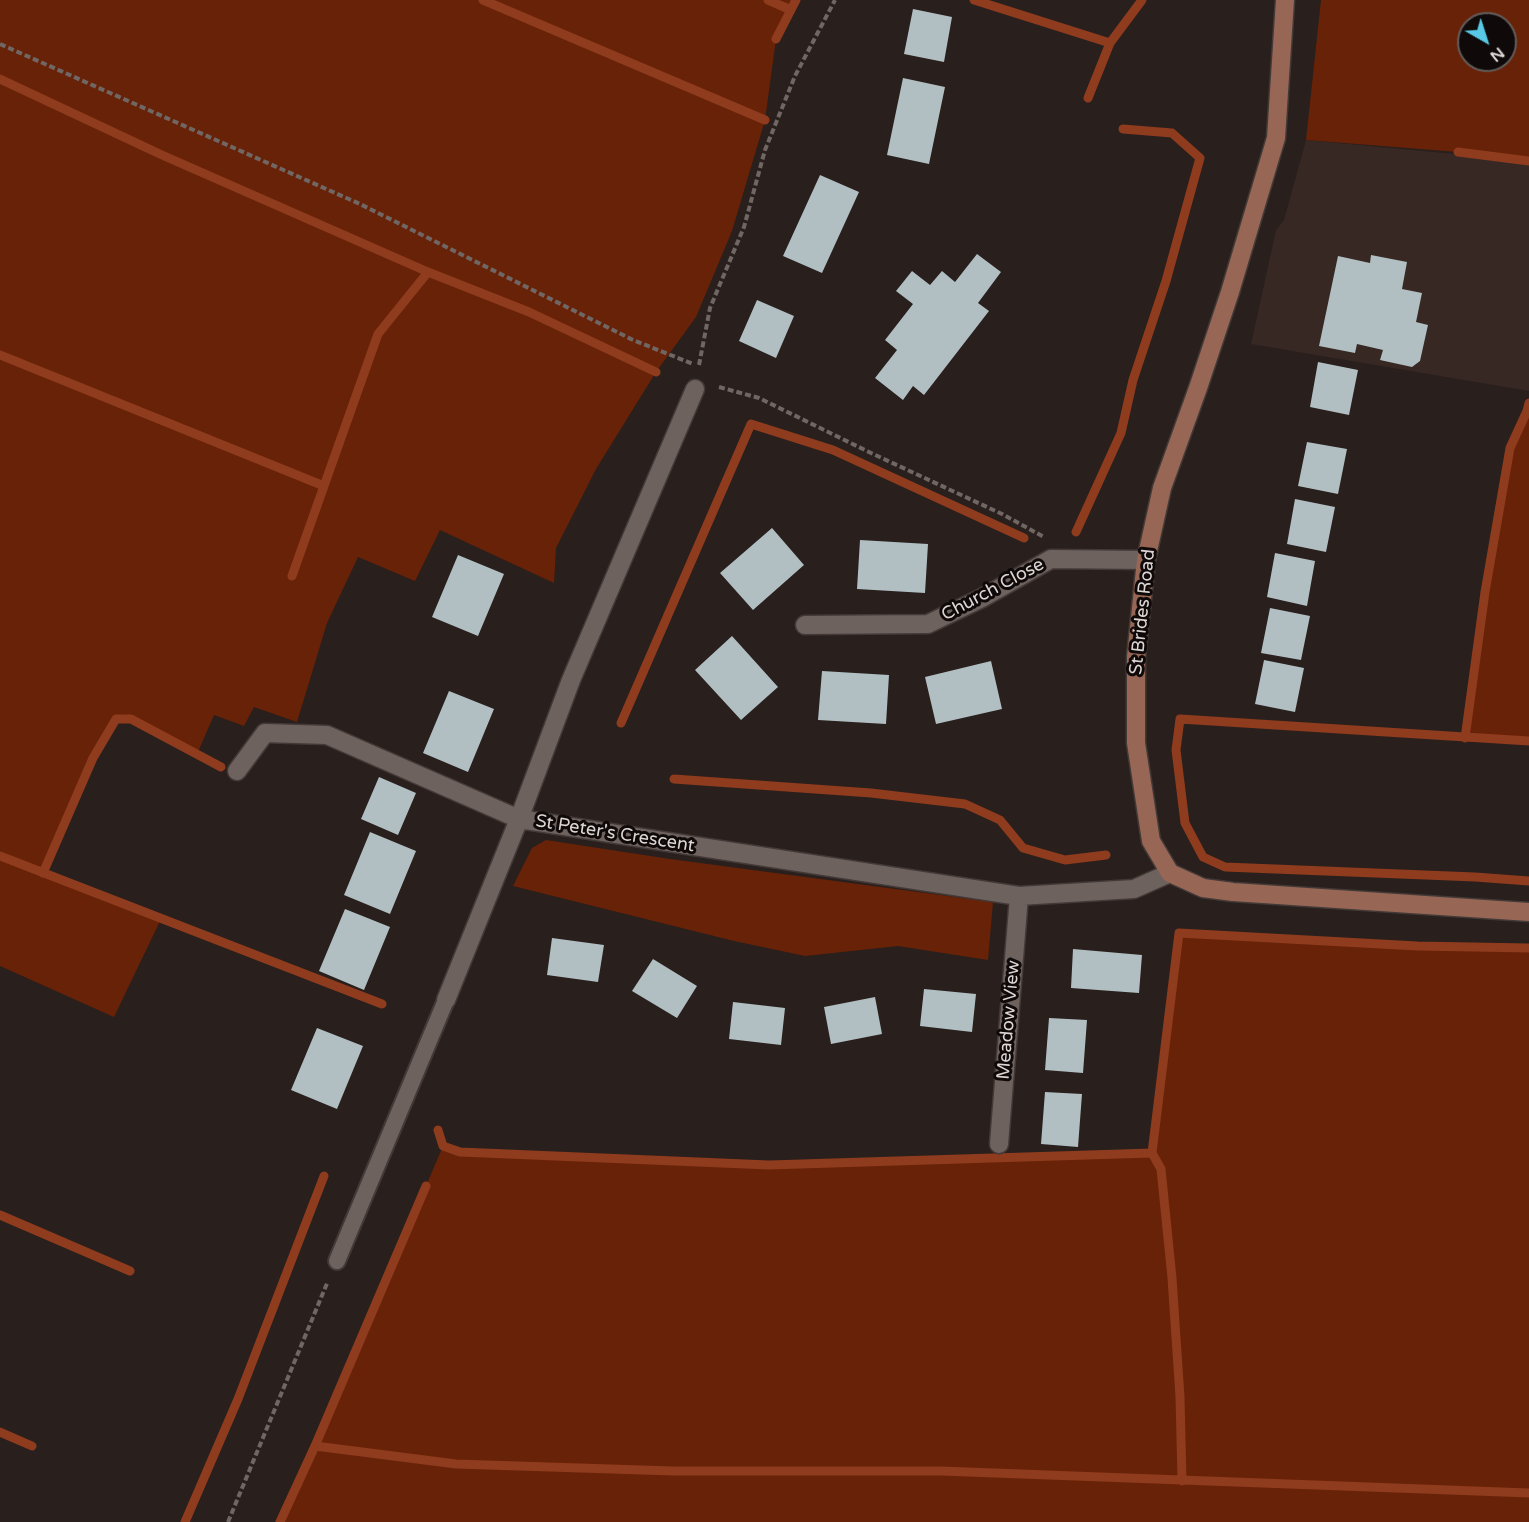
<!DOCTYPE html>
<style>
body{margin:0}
#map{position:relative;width:1529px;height:1522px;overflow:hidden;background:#291f1c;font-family:"Varela Round",sans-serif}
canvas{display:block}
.north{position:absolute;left:1457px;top:12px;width:60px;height:60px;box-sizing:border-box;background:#0f0a09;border:2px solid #615c5a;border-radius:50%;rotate:141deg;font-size:16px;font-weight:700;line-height:24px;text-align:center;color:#ddd6d4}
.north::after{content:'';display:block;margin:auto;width:21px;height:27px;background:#58c8e4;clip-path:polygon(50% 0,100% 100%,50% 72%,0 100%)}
</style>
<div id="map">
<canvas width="1529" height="1522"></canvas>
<div class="north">N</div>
</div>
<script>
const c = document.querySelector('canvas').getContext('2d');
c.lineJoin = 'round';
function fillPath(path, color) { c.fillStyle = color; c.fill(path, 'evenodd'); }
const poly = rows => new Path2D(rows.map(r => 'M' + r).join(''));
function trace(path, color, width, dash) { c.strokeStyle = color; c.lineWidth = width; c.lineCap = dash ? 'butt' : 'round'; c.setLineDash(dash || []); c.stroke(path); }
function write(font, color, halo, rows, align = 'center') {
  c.font = font + ' "Varela Round",sans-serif'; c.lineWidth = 6; c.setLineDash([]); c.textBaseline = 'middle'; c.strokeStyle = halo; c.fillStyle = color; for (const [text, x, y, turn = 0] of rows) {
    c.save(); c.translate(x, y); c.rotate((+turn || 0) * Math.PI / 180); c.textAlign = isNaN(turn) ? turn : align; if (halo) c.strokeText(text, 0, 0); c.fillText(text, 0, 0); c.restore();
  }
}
fillPath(poly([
 [1306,140,1529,161,1529,391,1251,344,1276,230,1284,220]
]), '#372823');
fillPath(poly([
 [0,0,796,0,776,39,765,120,732,231,696,317,656,372,596,469,556,548,554,583,440,530,415,581,358,557,327,623,297,722,254,707,244,726,214,715,197,754,131,719,116,719,93,758,44,873,161,919,114,1017,0,966],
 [1321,0,1529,0,1529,161,1458,152,1306,140],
 [1469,24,1505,24,1505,60,1469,60],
 [1529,403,1529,741,1465,738,1485,592,1510,448,1527,411],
 [546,840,670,859,993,902,988,960,898,946,805,956,734,941,513,886,532,848],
 [1179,933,1416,945,1529,948,1529,1522,280,1522,315,1446,443,1146,460,1152,769,1165,1152,1153]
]), '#682207');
trace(poly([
 [483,0,765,120],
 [768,0,791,10],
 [974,0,1110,43],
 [776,39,796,0],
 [0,79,162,155,428,272,529,312,656,372],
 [1088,98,1110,43,1142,0],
 [1458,152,1529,161],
 [0,355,324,486],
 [1076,532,1121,433,1133,380,1166,281,1200,158,1172,133,1123,129],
 [292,576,378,334,428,272],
 [621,723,751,424,833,450,1024,538],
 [1465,738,1485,592,1510,448,1527,411,1529,403],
 [1529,741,1180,719,1176,750,1185,823,1203,857,1225,867,1475,877,1529,881],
 [674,779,871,793,965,804,1000,820,1023,848,1065,860,1106,855],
 [0,856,382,1004],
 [43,873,93,758,116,719,131,719,221,767],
 [438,1130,443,1146,460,1152,769,1165,1152,1153],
 [0,1215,130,1271],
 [0,1432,32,1446],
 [315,1446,456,1464,673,1471,941,1471,1529,1493],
 [1182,1481,1180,1397,1172,1278,1161,1169,1152,1153,1179,933,1417,946,1529,948],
 [185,1522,238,1399,324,1176],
 [280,1522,315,1446,426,1186]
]), '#8e3b1e', 9);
fillPath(poly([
 [913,9,952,17,944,62,904,54],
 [903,78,945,87,929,164,887,155],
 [820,175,859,192,822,273,783,256],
 [977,254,1001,272,978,303,989,311,924,395,913,386,903,400,875,378,897,350,885,340,913,304,896,291,912,271,930,285,942,271,955,282],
 [1371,255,1407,262,1402,289,1422,293,1416,322,1428,325,1420,361,1412,367,1380,360,1383,350,1357,344,1355,353,1319,346,1338,256,1370,263],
 [757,300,794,316,776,358,739,341],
 [1318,362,1358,370,1349,415,1310,407],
 [1307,442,1347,449,1338,494,1298,486],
 [1295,499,1335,507,1326,552,1287,544],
 [772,528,804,565,753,610,720,573],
 [860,540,928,544,925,593,857,589],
 [1275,553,1315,561,1307,606,1267,597],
 [458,555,504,574,478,636,432,617],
 [1270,608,1310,616,1301,660,1261,653],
 [732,636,778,687,741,720,695,670],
 [1264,660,1304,668,1295,712,1255,704],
 [991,661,1002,709,936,724,925,677],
 [822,671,889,675,886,724,818,720],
 [449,691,494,709,468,772,423,753],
 [379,777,416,793,398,835,361,819],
 [370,832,416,851,390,914,344,895],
 [345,909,390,927,364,990,319,971],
 [552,938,604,945,598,982,547,975],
 [1073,949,1142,955,1139,993,1071,988],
 [653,959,697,986,677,1018,632,991],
 [924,989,976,994,972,1032,920,1026],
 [875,997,882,1034,831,1044,824,1007],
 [733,1002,785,1008,781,1045,729,1039],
 [1049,1018,1087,1020,1083,1073,1045,1070],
 [317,1028,363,1046,337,1109,291,1090],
 [1045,1092,1082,1094,1078,1147,1041,1144]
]), '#b1bfc3');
const lane = poly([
 [337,1261,446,1000]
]);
const street = poly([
 [695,389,571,680,519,819,1019,896,1134,889,1170,873],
 [805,625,928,624,982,598,1051,559,1146,560],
 [237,771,265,733,327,735,519,819,446,1000],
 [999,1144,1019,896]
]);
const secondary = poly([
 [1285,0,1276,138,1230,292,1198,388,1162,488,1146,560,1136,657,1136,743,1151,841,1170,873,1203,888,1233,892,1529,912]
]);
trace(lane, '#433a38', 20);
trace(street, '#433a38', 21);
trace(secondary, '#433a38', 21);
trace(poly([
 [0,44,360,204,633,340,693,364],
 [699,365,710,308,744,227,765,150,795,76,835,0],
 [719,387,759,398,871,453,1002,514,1044,537],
 [228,1522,328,1281]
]), '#706764', 4, [6, 3]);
trace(lane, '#6e625e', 16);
trace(street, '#6e625e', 18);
trace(secondary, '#976655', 18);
write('18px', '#ddd6d4', '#0f0a09', [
 ["Church Close",993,590,-28],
 ["St Brides Road",1143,612,-84],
 ["St Peter's Crescent",615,834,9],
 ["Meadow View",1009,1020,-85]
]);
</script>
